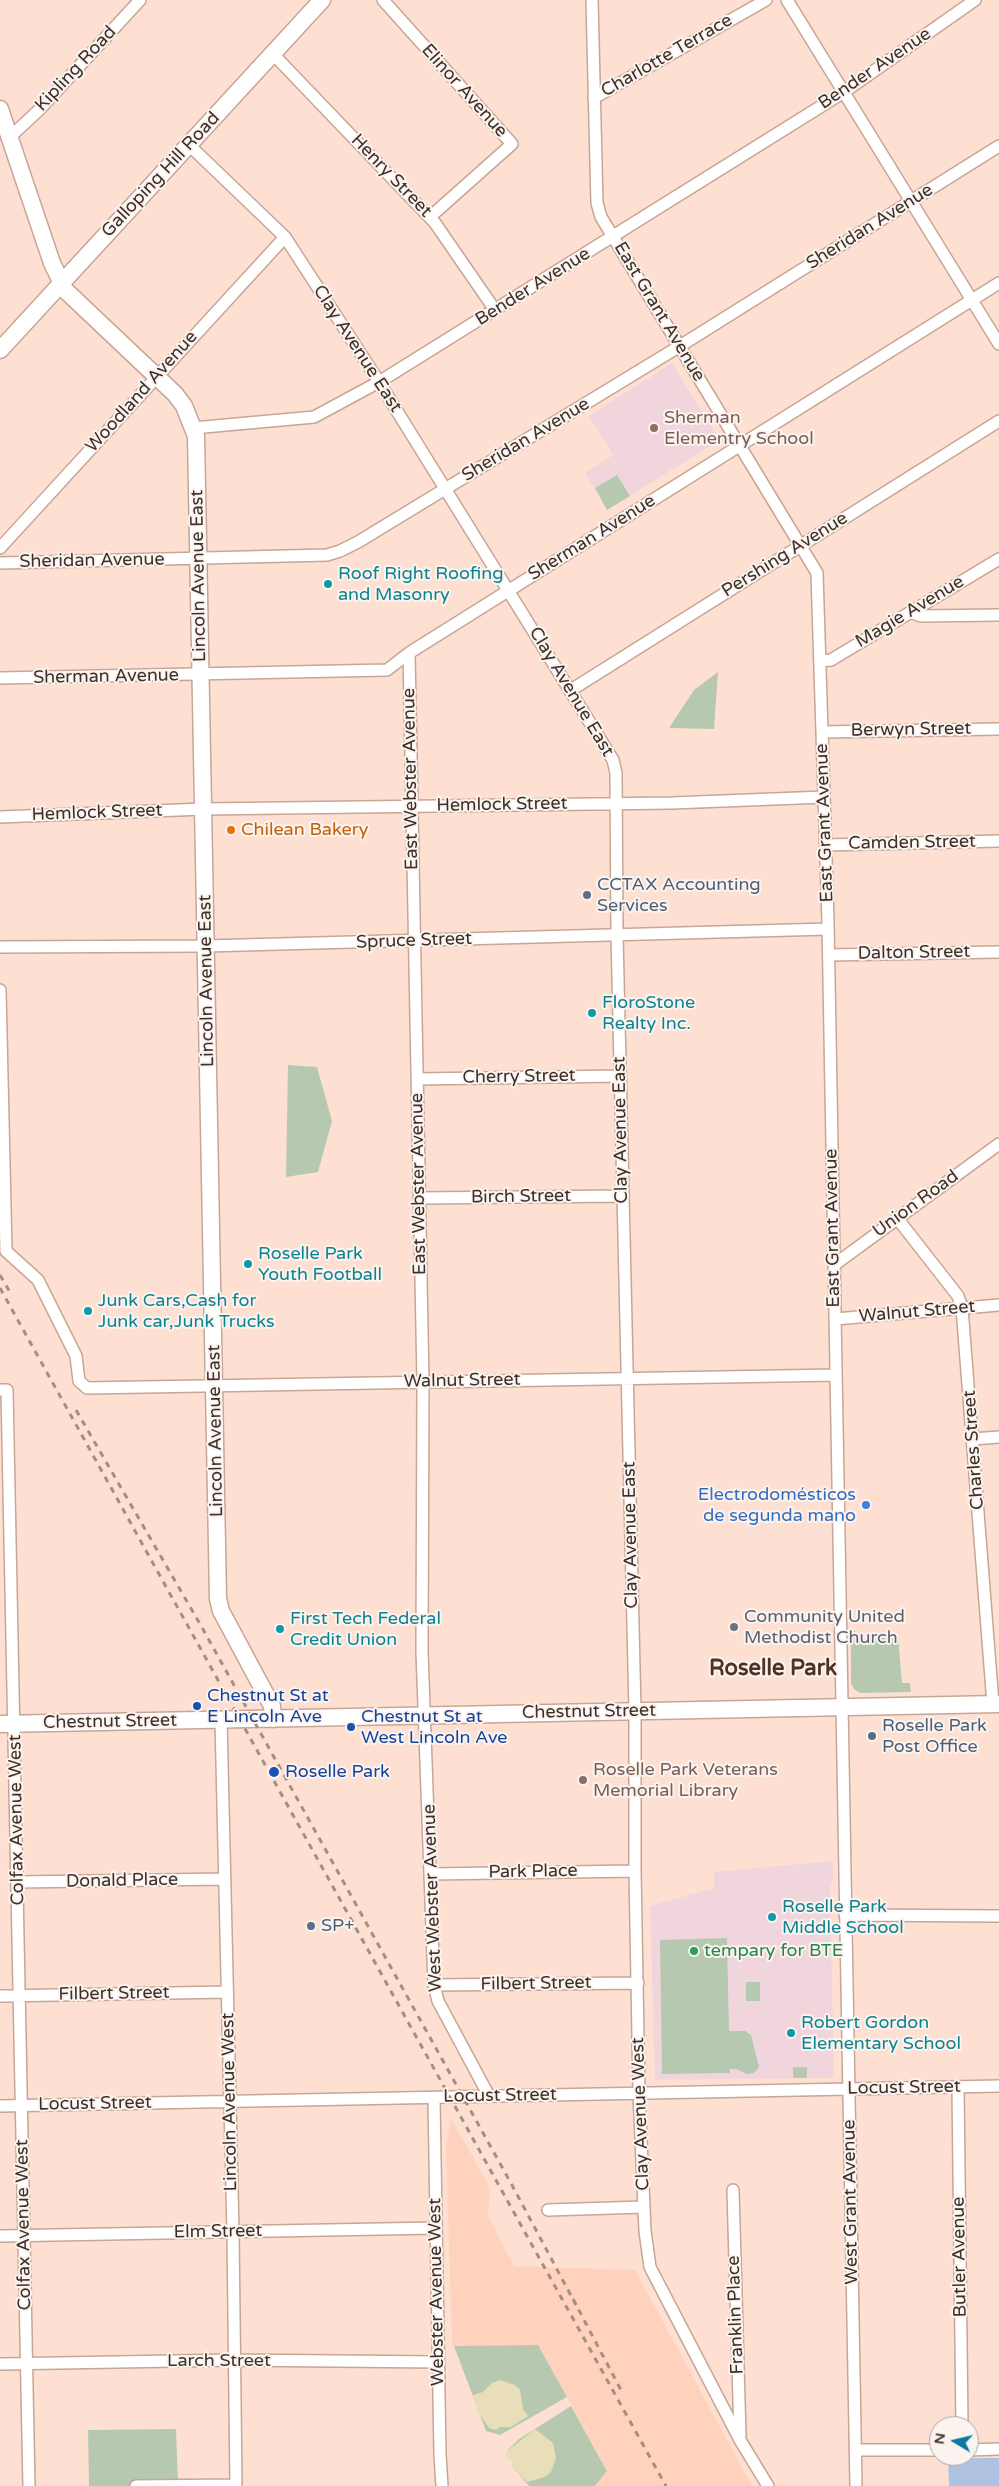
<!DOCTYPE html>
<meta charset="utf-8">
<style>
body{margin:0}
#map{position:relative;width:999px;height:2486px;overflow:hidden;background:#fee0d3;font-family:"Varela Round",sans-serif}
canvas{display:block}
.north{position:absolute;left:929px;top:2416px;width:50px;height:50px;box-sizing:border-box;background:#fbf3ef;border:1px solid #afa5a0;border-radius:50%;rotate:279deg;font-size:14px;font-weight:700;line-height:20px;text-align:center;color:#3e3029}
.north::after{content:'';display:block;margin:auto;width:18px;height:22px;background:#0c78a3;clip-path:polygon(50% 0,100% 100%,50% 72%,0 100%)}
</style>
<div id="map">
<canvas width="999" height="2486"></canvas>
<div class="north">N</div>
</div>
<script>
const c = document.querySelector('canvas').getContext('2d');
c.lineJoin = 'round';
function fillPath(path, color) { c.fillStyle = color; c.fill(path, 'evenodd'); }
const poly = rows => new Path2D(rows.map(r => 'M' + r).join(''));
function trace(path, color, width, dash) { c.strokeStyle = color; c.lineWidth = width; c.lineCap = dash ? 'butt' : 'round'; c.setLineDash(dash || []); c.stroke(path); }
function write(font, color, halo, rows, align = 'center') {
  c.font = font + ' "Varela Round",sans-serif'; c.lineWidth = 4; c.setLineDash([]); c.textBaseline = 'middle'; c.strokeStyle = halo; c.fillStyle = color; for (const [text, x, y, turn = 0] of rows) {
    c.save(); c.translate(x, y); c.rotate((+turn || 0) * Math.PI / 180); c.textAlign = isNaN(turn) ? turn : align; if (halo) c.strokeText(text, 0, 0); c.fillText(text, 0, 0); c.restore();
  }
}
fillPath(poly([
 [451,2118,490,2188,488,2215,514,2266,635,2270,752,2486,595,2486,607,2470,538,2345,452,2346,446,2148]
]), '#ffd2be');
fillPath(poly([
 [672,363,720,440,607,510,585,473,613,455,589,416],
 [833,1861,833,1878,830,1889,834,2078,655,2080,650,1906,714,1888,714,1872]
]), '#f0d6dc');
fillPath(poly([
 [617,475,630,496,607,510,595,488],
 [718,672,714,729,669,728,694,690],
 [288,1065,317,1067,332,1121,318,1172,286,1177],
 [855,1630,856,1640,898,1636,902,1683,910,1683,911,1692,860,1693,854,1689,851,1683,851,1634],
 [727,1938,729,2031,745,2031,751,2035,759,2067,754,2073,747,2074,736,2069,730,2069,730,2073,662,2074,660,1940],
 [746,1982,760,1982,760,2001,746,2001],
 [793,2067,807,2067,807,2078,793,2078],
 [538,2345,567,2397,500,2435,486,2431,454,2346],
 [571,2406,607,2471,595,2486,529,2486,512,2466,512,2460,507,2457,506,2452,519,2439],
 [176,2429,178,2484,232,2486,89,2486,88,2430]
]), '#b6c9b0');
fillPath(poly([
 [500,2380,515,2385,520,2390,523,2409,528,2416,511,2427,500,2427,496,2430,489,2428,479,2413,473,2395,483,2392,492,2383],
 [535,2429,553,2443,556,2458,551,2472,545,2477,527,2482,512,2466,512,2460,507,2457,506,2452]
]), '#e8deb9');
fillPath(poly([
 [948,2458,999,2458,999,2486,949,2486]
]), '#afc2e1');
const street = poly([
 [383,0,512,144,430,217],
 [592,0,597,203,601,217,817,573,828,922,856,2486],
 [787,0,999,344],
 [273,54,435,223,495,310],
 [594,98,766,0],
 [10,137,39,110,140,0],
 [189,145,285,237,379,382,613,760,616,773,617,935,635,1711,635,1871,639,2093,645,2231,650,2267,740,2440,768,2486],
 [193,428,314,417,379,382,844,92,975,0],
 [0,548,285,237],
 [0,563,327,555,340,551,358,542,680,346,999,146],
 [910,612,921,616,999,615],
 [409,653,423,1382,422,1651,434,1985,438,2001,489,2096],
 [820,661,831,660,999,559],
 [0,678,387,670,409,653,999,283],
 [571,690,999,421],
 [822,732,999,729],
 [0,817,204,809,672,803,824,797],
 [826,845,999,841],
 [0,947,206,946,828,929],
 [829,955,999,952],
 [0,990,6,1251,38,1280,76,1356,79,1381,87,1388,836,1375],
 [417,1079,620,1076],
 [419,1198,623,1196],
 [897,1218,958,1296,962,1308,993,1704],
 [834,1265,999,1144],
 [835,1319,999,1305],
 [0,1390,7,1390,29,2486],
 [973,1439,999,1437],
 [221,1720,233,2232,236,2486],
 [431,1874,635,1871],
 [18,1882,225,1879],
 [845,1915,999,1916],
 [434,1985,638,1983],
 [0,1996,227,1992],
 [958,2087,962,2426],
 [434,2098,440,2455,442,2486],
 [0,2106,999,2086],
 [733,2190,740,2436],
 [548,2210,644,2207],
 [0,2236,436,2228],
 [0,2364,234,2360,438,2362],
 [855,2450,939,2450],
 [969,2450,999,2449],
 [136,2486,236,2485]
]);
const secondary = poly([
 [0,109,52,263,65,290,175,394,184,406,196,436,218,1599,221,1611,272,1706,273,1719],
 [0,350,322,0],
 [0,1724,999,1704]
]);
trace(street, '#c8a595', 14);
trace(secondary, '#c8a595', 19);
trace(street, '#fff', 11);
trace(secondary, '#fff', 16);
trace(poly([
 [0,1275,11,1294],
 [0,1288,666,2486],
 [76,1410,200,1624,512,2185,576,2305],
 [573,2299,622,2392]
]), '#a58e84', 3, [6, 6]);
for (const [x, y, r, color] of [
 [654,428,5,"#8d6e63"],
 [328,584,5,"#0f9aa8"],
 [231,830,5,"#e8710a"],
 [587,895,5,"#5c6f8a"],
 [592,1013,5,"#0f9aa8"],
 [248,1264,5,"#0f9aa8"],
 [88,1311,5,"#0f9aa8"],
 [866,1505,5,"#3f7fe0"],
 [734,1627,5,"#6b7280"],
 [280,1629,5,"#0f9aa8"],
 [197,1706,5,"#1a4fb4"],
 [351,1727,5,"#1a4fb4"],
 [872,1736,5,"#5c6f8a"],
 [274,1772,6,"#1a4fb4"],
 [583,1780,5,"#8d6e63"],
 [772,1917,5,"#0f9aa8"],
 [311,1926,5,"#5c6f8a"],
 [694,1951,5,"#2e9e5b"],
 [791,2033,5,"#0f9aa8"]
]) { const dot = new Path2D(); dot.arc(x, y, r, 0, 2 * Math.PI); c.fillStyle = color; c.fill(dot); trace(dot, '#fbf3ef', 2); }
write('18px', '#3e3029', '#fbf3ef', [
 ["Charlotte Terrace",667,56,-30],
 ["Kipling Road",76,69,-47],
 ["Bender Avenue",875,69,-34],
 ["Elinor Avenue",464,91,48],
 ["Galloping Hill Road",161,175,-47],
 ["Henry Street",391,176,46],
 ["Sheridan Avenue",870,227,-32],
 ["Bender Avenue",533,287,-32],
 ["East Grant Avenue",659,312,59],
 ["Clay Avenue East",357,349,57],
 ["Woodland Avenue",142,392,-48],
 ["Sheridan Avenue",526,440,-31],
 ["Sherman Avenue",592,538,-32],
 ["Pershing Avenue",785,555,-32],
 ["Sheridan Avenue",92,561,-1],
 ["Lincoln Avenue East",199,576,-91],
 ["Magie Avenue",910,612,-31],
 ["Sherman Avenue",106,677,-1],
 ["Clay Avenue East",571,692,59],
 ["Berwyn Street",911,730,-1],
 ["East Webster Avenue",411,779,-91],
 ["Hemlock Street",502,805,-1],
 ["Hemlock Street",97,813,-2],
 ["East Grant Avenue",825,823,-92],
 ["Camden Street",912,843,-1],
 ["Spruce Street",414,941,-2],
 ["Dalton Street",914,953,-1],
 ["Lincoln Avenue East",207,981,-91],
 ["Cherry Street",519,1077,-1],
 ["Clay Avenue East",621,1130,-91],
 ["East Webster Avenue",419,1184,-91],
 ["Birch Street",521,1197,-1],
 ["Union Road",916,1204,-36],
 ["East Grant Avenue",833,1228,-91],
 ["Walnut Street",917,1312,-5],
 ["Walnut Street",462,1381,-1],
 ["Lincoln Avenue East",216,1431,-91],
 ["Charles Street",974,1450,-94],
 ["Clay Avenue East",631,1535,-91],
 ["Chestnut Street",589,1712,-1],
 ["Chestnut Street",110,1722,-1],
 ["Colfax Avenue West",17,1820,-91],
 ["Park Place",533,1872,-1],
 ["Donald Place",122,1881,-1],
 ["West Webster Avenue",433,1898,-92],
 ["Filbert Street",536,1984,-1],
 ["Filbert Street",114,1994,-1],
 ["Locust Street",904,2088,-1],
 ["Locust Street",500,2096,-1],
 ["Lincoln Avenue West",230,2102,-91],
 ["Locust Street",95,2104,-1],
 ["Clay Avenue West",641,2114,-92],
 ["West Grant Avenue",851,2202,-91],
 ["Colfax Avenue West",24,2225,-91],
 ["Elm Street",218,2232,-1],
 ["Butler Avenue",960,2257,-91],
 ["Webster Avenue West",437,2292,-91],
 ["Franklin Place",736,2315,-92],
 ["Larch Street",219,2361]
]);
write('18px', '#785e54', '#fbf3ef', [
 ["Sherman",664,418],
 ["Elementry School",664,439],
 ["Roselle Park Veterans",593,1770],
 ["Memorial Library",593,1791]
], 'left');
write('18px', '#0d838f', '#fbf3ef', [
 ["Roof Right Roofing",338,574],
 ["and Masonry",338,595],
 ["FloroStone",602,1003],
 ["Realty Inc.",602,1024],
 ["Roselle Park",258,1254],
 ["Youth Football",258,1275],
 ["Junk Cars,Cash for",98,1301],
 ["Junk car,Junk Trucks",98,1322],
 ["First Tech Federal",290,1619],
 ["Credit Union",290,1640],
 ["Roselle Park",782,1907],
 ["Middle School",782,1928],
 ["Robert Gordon",801,2023],
 ["Elementary School",801,2044]
], 'left');
write('18px', '#c56008', '#fbf3ef', [
 ["Chilean Bakery",241,830]
], 'left');
write('18px', '#4e5e75', '#fbf3ef', [
 ["CCTAX Accounting",597,885],
 ["Services",597,906],
 ["Roselle Park",882,1726],
 ["Post Office",882,1747],
 ["SP+",321,1926]
], 'left');
write('18px', '#366cbe', '#fbf3ef', [
 ["Electrodomésticos",856,1495],
 ["de segunda mano",856,1516]
], 'right');
write('18px', '#5b616d', '#fbf3ef', [
 ["Community United",744,1617],
 ["Methodist Church",744,1638]
], 'left');
write('18px', '#164399', '#fbf3ef', [
 ["Chestnut St at",207,1696],
 ["E Lincoln Ave",207,1717],
 ["Chestnut St at",361,1717],
 ["West Lincoln Ave",361,1738],
 ["Roselle Park",285,1772]
], 'left');
write('18px', '#27864d', '#fbf3ef', [
 ["tempary for BTE",704,1951]
], 'left');
write('bold 22px', '#4f3225', '#fbf3ef', [
 ["Roselle Park",773,1669]
]);
</script>
